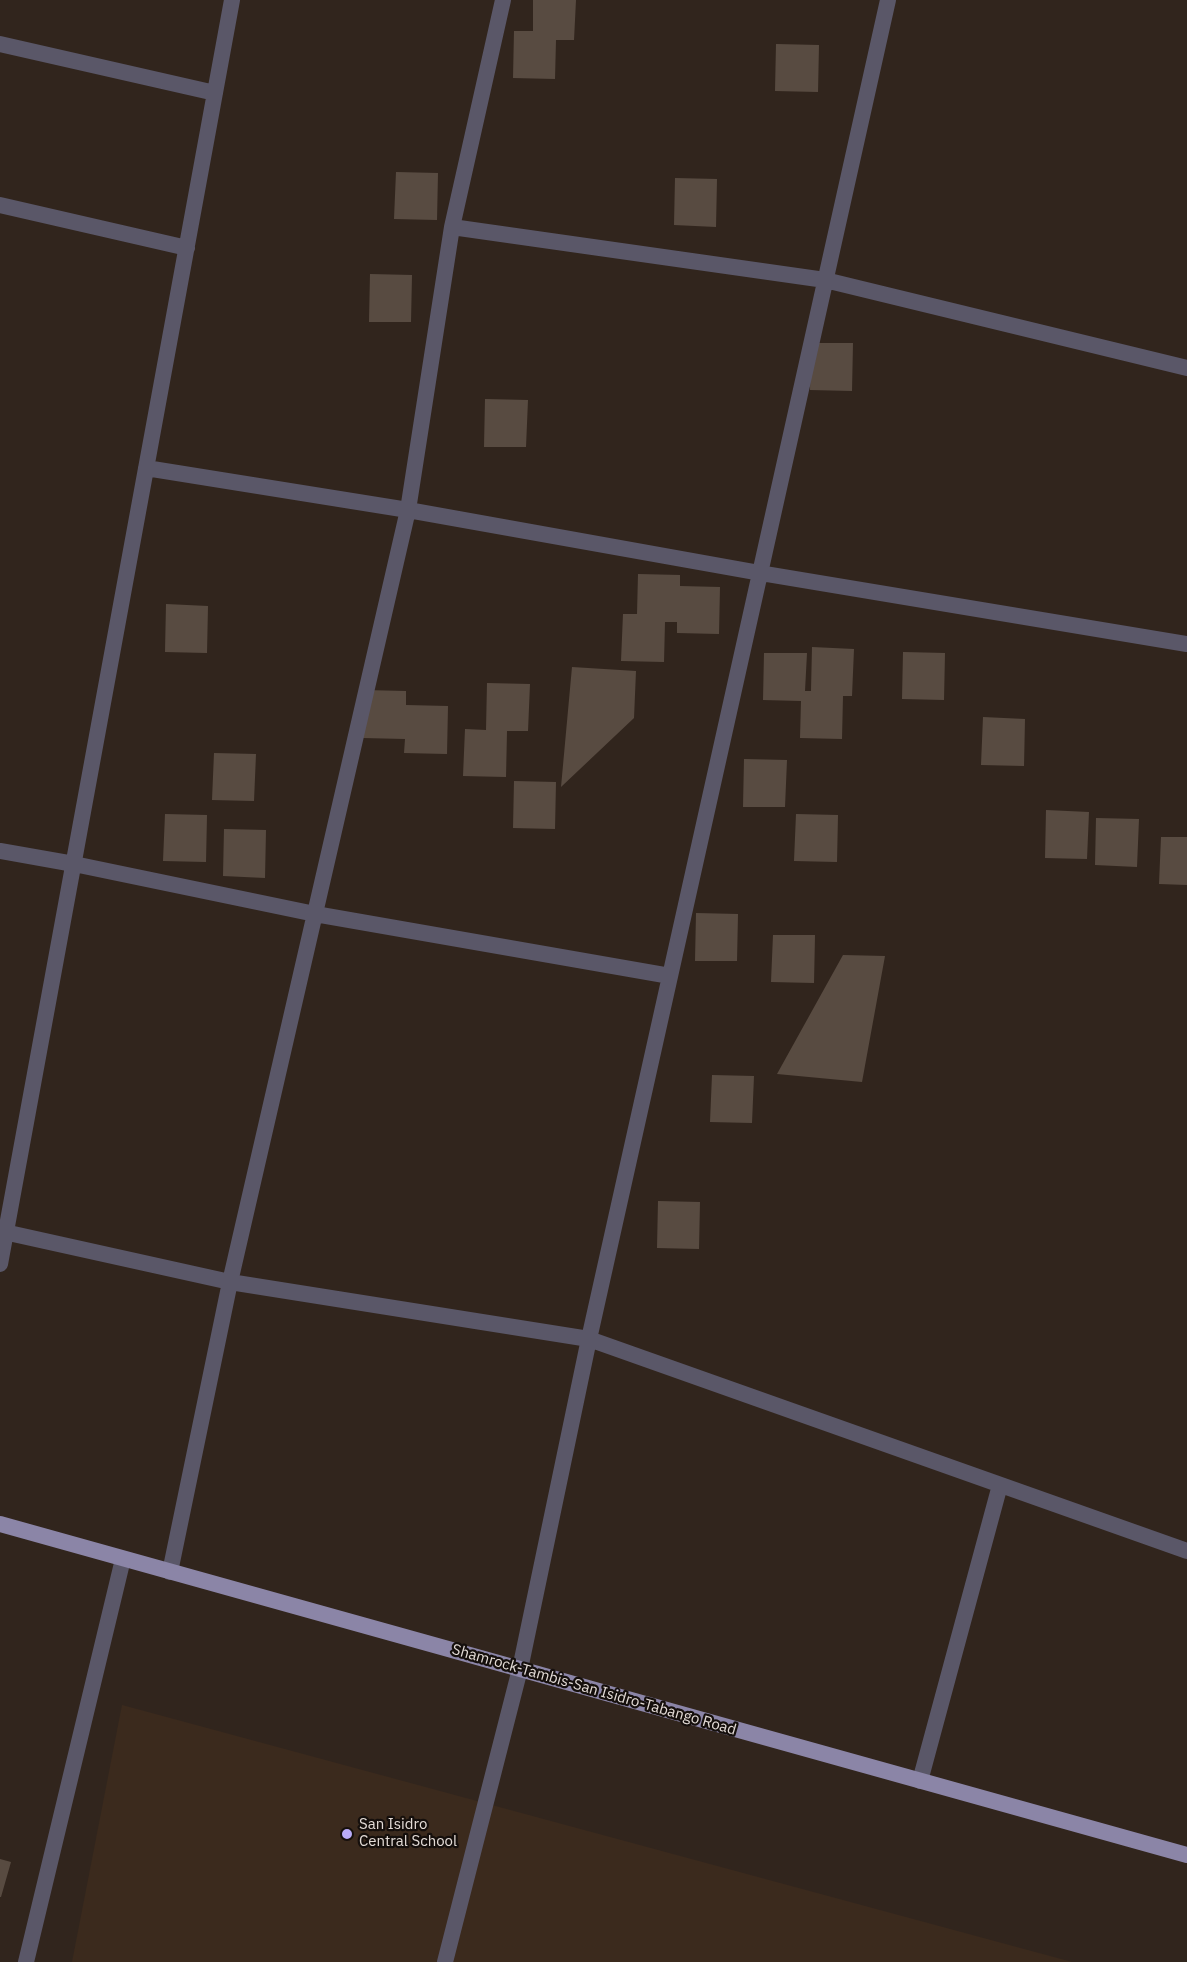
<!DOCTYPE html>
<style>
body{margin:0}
canvas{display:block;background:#31251d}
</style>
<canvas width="1187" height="1962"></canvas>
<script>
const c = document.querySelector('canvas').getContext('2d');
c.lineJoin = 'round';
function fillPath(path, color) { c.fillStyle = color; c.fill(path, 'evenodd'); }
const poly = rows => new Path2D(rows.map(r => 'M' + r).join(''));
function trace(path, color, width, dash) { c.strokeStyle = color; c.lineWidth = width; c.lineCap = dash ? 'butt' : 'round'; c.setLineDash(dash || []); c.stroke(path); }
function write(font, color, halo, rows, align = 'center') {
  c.font = font + ' "IBM Plex Sans",sans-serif'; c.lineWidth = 4.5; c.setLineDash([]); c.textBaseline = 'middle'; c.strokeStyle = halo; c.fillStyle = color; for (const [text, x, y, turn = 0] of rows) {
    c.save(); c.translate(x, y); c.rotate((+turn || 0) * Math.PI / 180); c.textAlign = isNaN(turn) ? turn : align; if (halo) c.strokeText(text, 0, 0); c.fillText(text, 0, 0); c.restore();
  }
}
fillPath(poly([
 [122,1705,1072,1962,72,1962]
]), '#3b2a1d');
fillPath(poly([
 [533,0,576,0,574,40,556,40,555,79,513,78,514,31,533,31],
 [776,44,819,45,818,92,775,91],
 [396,172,438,173,437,220,394,219],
 [675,178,717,179,716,227,674,225],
 [370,274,412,275,411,322,369,322],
 [811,343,853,343,852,391,810,390],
 [485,399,528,400,526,447,484,447],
 [638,574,680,575,680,586,720,587,719,634,677,633,677,622,665,622,664,662,621,661,623,614,637,614],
 [166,604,208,606,207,653,165,652],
 [812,647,854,649,852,696,843,696,842,739,800,738,801,701,763,700,764,653,807,653,805,691,811,691],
 [903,652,945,653,944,700,902,699],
 [572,667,636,671,634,718,561,787],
 [487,683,530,684,528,731,507,731,506,777,463,776,465,729,486,730],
 [364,690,406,691,406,705,448,706,447,754,404,753,405,739,363,738],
 [983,717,1025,719,1024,766,981,765],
 [214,753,256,754,254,801,212,800],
 [744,759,787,760,785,807,743,807],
 [514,781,556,782,555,829,513,828],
 [1046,810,1089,812,1087,859,1045,858],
 [165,814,207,815,206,862,163,861],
 [796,814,838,815,837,862,794,861],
 [1096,818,1139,819,1137,867,1095,865],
 [224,829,266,830,265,878,223,876],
 [1161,837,1187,837,1187,885,1159,884],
 [696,913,738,914,737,961,695,961],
 [773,935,815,935,814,983,771,982],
 [843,955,885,956,862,1082,777,1074],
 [712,1075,754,1076,752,1123,710,1122],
 [658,1201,700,1202,699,1249,657,1248],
 [0,1859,11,1862,1,1897,0,1897]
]), '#584b41');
trace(poly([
 [445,1962,520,1669]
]), '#5a5768', 16);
trace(poly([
 [0,44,215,93],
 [0,205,187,248],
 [452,227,503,0],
 [146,468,408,510,760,573,1187,644],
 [0,851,74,864,315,914,670,976],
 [0,1231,230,1282,589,1339,1187,1551],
 [0,1264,232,0],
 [170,1572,230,1282,408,510,452,227,825,280,1187,368],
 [520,1669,589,1339,888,0],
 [920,1781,1000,1485],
 [26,1962,123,1559]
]), '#5a5768', 16);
trace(poly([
 [0,1524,1187,1855]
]), '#8b85a7', 16);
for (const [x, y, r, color] of [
 [347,1834,6,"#b9abf7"]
]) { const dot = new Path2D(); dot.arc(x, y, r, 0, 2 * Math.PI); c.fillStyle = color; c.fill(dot); trace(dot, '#150f0c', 2); }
write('15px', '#e4dcd7', '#150f0c', [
 ["Shamrock-Tambis-San Isidro-Tabango Road",594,1690,16]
]);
write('15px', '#e4dcd7', '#150f0c', [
 ["San Isidro",359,1825],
 ["Central School",359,1842]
], 'left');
</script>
